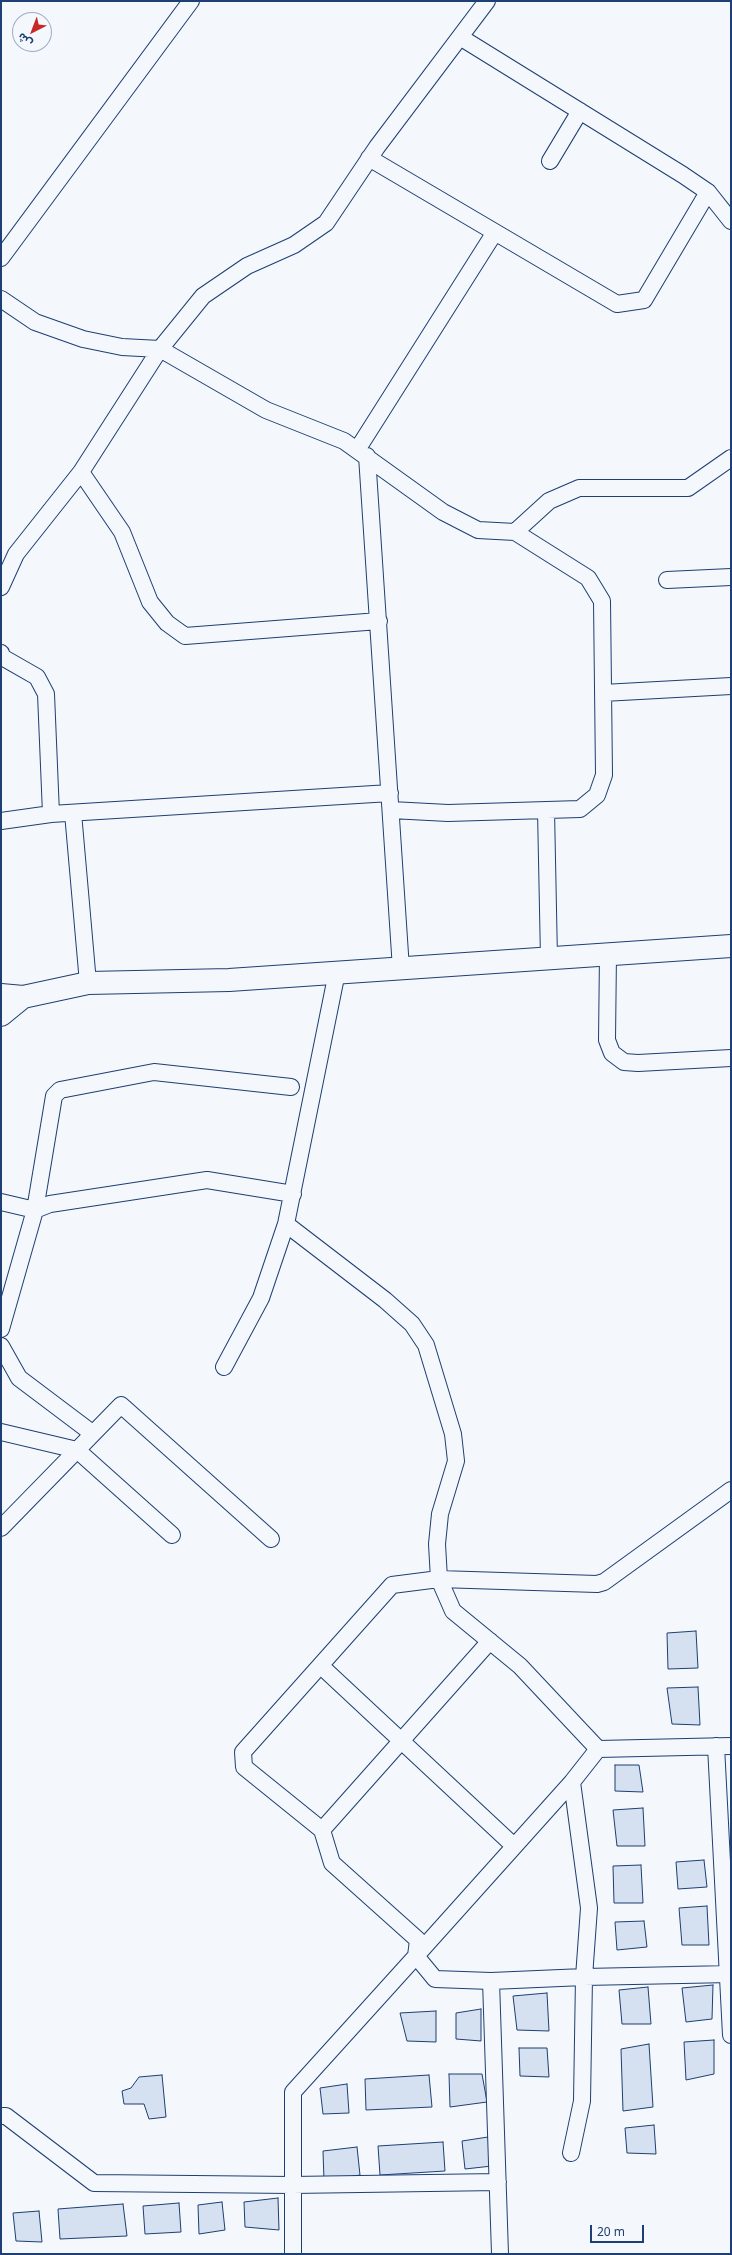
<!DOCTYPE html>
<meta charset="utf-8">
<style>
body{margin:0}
#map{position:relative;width:732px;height:2255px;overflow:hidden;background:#f4f7fb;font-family:"Noto Sans","Noto Sans Arabic",sans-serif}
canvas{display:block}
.frame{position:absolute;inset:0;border:2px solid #1d3f73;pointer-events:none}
.north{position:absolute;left:12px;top:12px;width:40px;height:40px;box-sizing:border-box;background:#f4f7fb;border:1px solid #9eadc5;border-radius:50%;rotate:222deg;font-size:11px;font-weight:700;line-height:16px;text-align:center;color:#1d3f73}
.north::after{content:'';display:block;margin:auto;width:14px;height:18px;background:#c62828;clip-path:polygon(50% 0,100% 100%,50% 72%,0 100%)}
.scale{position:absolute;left:590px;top:2225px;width:54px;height:18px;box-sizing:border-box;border:2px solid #1d3f73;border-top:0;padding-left:5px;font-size:12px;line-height:14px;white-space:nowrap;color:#1d3f73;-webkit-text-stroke:3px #f4f7fb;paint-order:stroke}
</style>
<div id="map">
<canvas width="732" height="2255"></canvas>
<div class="frame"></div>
<div class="north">ش</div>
<div class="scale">20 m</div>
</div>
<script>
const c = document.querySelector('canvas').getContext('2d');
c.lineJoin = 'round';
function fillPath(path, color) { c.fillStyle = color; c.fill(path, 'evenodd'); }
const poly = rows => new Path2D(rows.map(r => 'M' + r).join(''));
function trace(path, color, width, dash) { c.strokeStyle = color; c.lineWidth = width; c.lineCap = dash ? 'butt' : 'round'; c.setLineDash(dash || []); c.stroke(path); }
const building = poly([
 [696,1631,698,1668,668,1669,667,1633,696,1631],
 [698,1687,700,1725,672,1724,667,1688,698,1687],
 [615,1765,639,1765,643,1792,615,1791,615,1765],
 [643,1808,645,1846,617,1846,613,1810,643,1808],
 [704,1860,707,1887,678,1889,676,1862,704,1860],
 [641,1865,643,1903,614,1903,613,1866,641,1865],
 [707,1906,709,1945,682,1945,679,1908,707,1906],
 [644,1921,647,1947,617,1950,615,1922,644,1921],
 [713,1985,712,2019,686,2022,682,1988,713,1985],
 [648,1987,651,2024,622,2024,619,1990,648,1987],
 [547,1993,549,2031,517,2030,513,1996,547,1993],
 [481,2009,481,2041,456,2039,456,2013,481,2009],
 [436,2011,436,2042,407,2041,400,2013,436,2011],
 [714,2040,714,2074,686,2080,684,2042,714,2040],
 [649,2044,653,2107,623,2111,621,2049,649,2044],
 [519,2048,547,2048,549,2077,520,2076,519,2048],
 [449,2074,482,2074,487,2102,450,2107,449,2074],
 [162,2075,166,2117,149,2119,144,2104,124,2104,122,2091,131,2088,139,2077,162,2075],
 [429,2075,432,2107,366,2110,365,2079,429,2075],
 [347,2084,349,2113,323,2114,320,2088,347,2084],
 [654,2125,656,2154,627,2153,625,2128,654,2125],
 [488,2137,492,2166,465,2169,462,2141,488,2137],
 [443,2142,445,2171,380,2175,378,2146,443,2142],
 [357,2147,360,2175,324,2181,323,2151,357,2147],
 [278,2198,279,2230,245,2227,244,2202,278,2198],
 [222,2202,225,2230,199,2234,198,2205,222,2202],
 [179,2203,181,2232,145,2234,143,2206,179,2203],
 [123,2204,127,2236,60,2239,58,2209,123,2204],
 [39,2211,42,2242,16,2241,13,2213,39,2211]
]);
fillPath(building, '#d5e0f0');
trace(building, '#1d3f73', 1);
const street = poly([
 [487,1,377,147,326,223,294,245,247,266,203,296,160,349,266,410,344,441,443,512,478,530,515,532,549,501,579,488,688,488,731,458],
 [460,37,683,175,708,192,731,221],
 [369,158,617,304,644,300,708,192],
 [550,161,580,111],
 [1,258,191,1],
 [1,299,35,322,83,339,122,347,160,349,81,472,16,554,1,587],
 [357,450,495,232],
 [367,456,401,969],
 [81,472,122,532,150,602,167,623,185,636,379,621],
 [667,580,731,577],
 [1,653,2,657,37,677,46,694,51,814],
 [603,693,731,686],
 [391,810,448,813,580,809,597,795,604,775,602,601,588,578,515,532],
 [546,810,549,959],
 [73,813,88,983],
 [1,821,51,814,390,793],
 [608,954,607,1040,612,1053,624,1062,638,1063,731,1058],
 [1,1202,35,1210,54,1096,60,1090,154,1072,291,1087],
 [286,1224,385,1300,412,1324,426,1345,453,1434,456,1461,440,1514,437,1544,439,1579,453,1611,520,1666,598,1749,572,1782,416,1956],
 [1,1329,35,1210,50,1204,207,1180,293,1194],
 [1,1346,19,1378,92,1433],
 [224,1367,261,1298,286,1224,337,972],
 [1,1432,77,1450,172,1535],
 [1,1528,121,1405,271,1539],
 [321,1666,514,1846],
 [716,1746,731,2035],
 [598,1749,731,1746],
 [322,1830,244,1767,243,1752,392,1585,439,1579,597,1584,604,1582,731,1490],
 [416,1956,418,1940,332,1863,322,1830,490,1641],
 [491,1981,500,2254],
 [1,2116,6,2116,94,2183,292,2185,498,2182],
 [571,2153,582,2101,584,1977,589,1908,572,1782],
 [293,2254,293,2092,416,1956,435,1979,491,1981,584,1977,731,1974]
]);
const secondary = poly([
 [1,995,23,997,88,983,229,980,731,946],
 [1,1015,23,997]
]);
trace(street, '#1d3f73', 18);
trace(secondary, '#1d3f73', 24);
trace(street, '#f4f7fb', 16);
trace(secondary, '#f4f7fb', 22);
</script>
